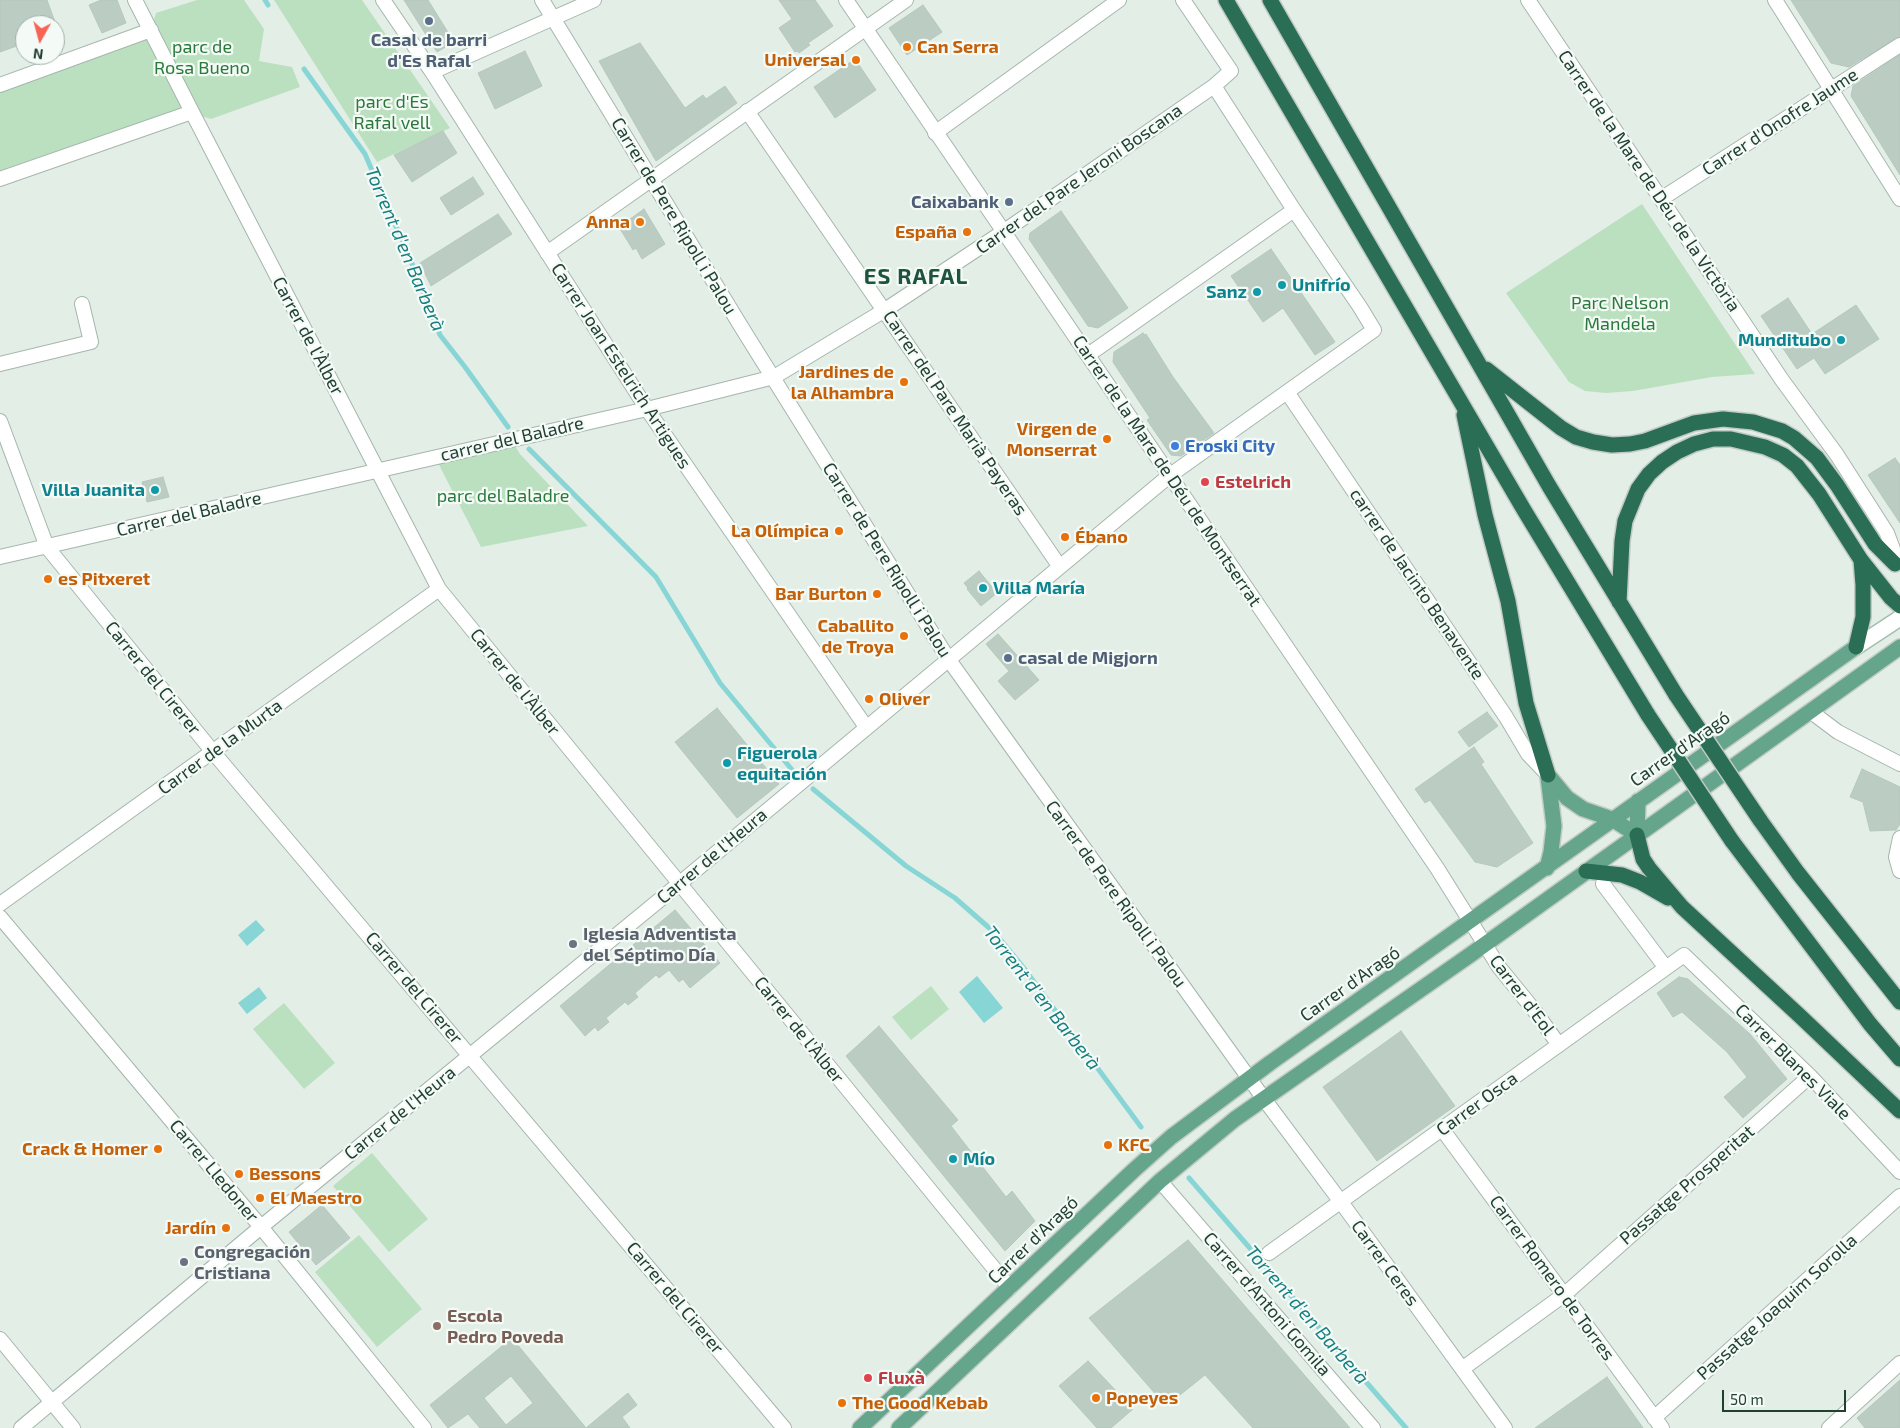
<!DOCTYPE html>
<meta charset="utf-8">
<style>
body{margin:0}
#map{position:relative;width:1900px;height:1428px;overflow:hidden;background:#e3eee7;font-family:"Exo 2",sans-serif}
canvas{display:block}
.north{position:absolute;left:15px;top:15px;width:50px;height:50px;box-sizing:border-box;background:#f4faf6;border:1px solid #a0b0a8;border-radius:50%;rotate:187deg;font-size:14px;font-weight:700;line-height:20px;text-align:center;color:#214033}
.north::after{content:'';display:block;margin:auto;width:18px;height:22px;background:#f96355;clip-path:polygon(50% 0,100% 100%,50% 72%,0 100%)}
.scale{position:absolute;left:1722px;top:1390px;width:124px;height:22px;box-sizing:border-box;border:2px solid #214033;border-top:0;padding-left:6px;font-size:15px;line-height:18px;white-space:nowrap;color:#214033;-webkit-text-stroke:4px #f4faf6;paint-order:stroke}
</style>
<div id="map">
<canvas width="1900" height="1428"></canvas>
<div class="north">N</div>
<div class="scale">50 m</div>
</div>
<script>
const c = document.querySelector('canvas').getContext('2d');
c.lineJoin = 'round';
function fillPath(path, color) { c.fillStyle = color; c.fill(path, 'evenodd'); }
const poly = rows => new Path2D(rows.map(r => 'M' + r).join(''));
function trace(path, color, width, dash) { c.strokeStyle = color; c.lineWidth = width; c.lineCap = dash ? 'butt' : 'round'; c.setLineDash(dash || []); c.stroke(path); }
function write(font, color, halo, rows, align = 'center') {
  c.font = font + ' "Exo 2",sans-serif'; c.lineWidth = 4.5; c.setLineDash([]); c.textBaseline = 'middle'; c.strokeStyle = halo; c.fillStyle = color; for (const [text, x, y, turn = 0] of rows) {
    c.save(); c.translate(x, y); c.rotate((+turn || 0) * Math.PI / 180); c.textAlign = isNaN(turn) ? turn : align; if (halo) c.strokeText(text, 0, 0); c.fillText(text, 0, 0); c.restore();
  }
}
fillPath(poly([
 [197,0,244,0,264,29,259,61,292,67,300,87,211,119,191,113,0,179,0,85,151,30,156,13],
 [274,0,362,0,450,128,377,162],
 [1642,204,1755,374,1712,377,1633,391,1606,393,1585,391,1569,382,1506,293],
 [511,439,520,454,588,526,481,547,435,457],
 [931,986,949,1009,911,1040,892,1017],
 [284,1003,335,1063,304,1089,253,1029],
 [372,1153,428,1219,389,1252,333,1186],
 [359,1235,422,1309,377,1347,315,1272]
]), '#bbe0bf');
fillPath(poly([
 [256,920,265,930,247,946,238,935],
 [977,976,1003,1008,984,1023,959,992],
 [259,987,267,998,247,1014,238,1003]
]), '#88d5d5');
trace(poly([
 [265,0,268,5],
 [304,69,365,154,416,273,440,335,465,367,508,427],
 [529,449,656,577,720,683,793,771],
 [813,789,906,866,955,898,995,933,1023,967,1141,1127],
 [1189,1178,1406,1428]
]), '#88d5d5', 5);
const building = poly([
 [0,0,47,0,56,25,25,25,25,43,0,52,0,0],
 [101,0,117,0,126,23,102,33,89,5,101,0],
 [404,0,428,0,454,42,437,52,404,0],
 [779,0,815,0,833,26,808,43,810,45,799,53,798,51,795,52,779,28,792,19,779,0],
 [1791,0,1900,0,1900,36,1849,67,1831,63,1791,0],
 [923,5,942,32,907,55,889,28,923,5],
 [640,43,685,108,703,95,706,99,725,86,737,103,656,161,599,61,640,43],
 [525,51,542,86,495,109,478,73,525,51],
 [1900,55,1900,175,1851,96,1853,86,1900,55],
 [855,59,876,90,835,118,814,87,855,59],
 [443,131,457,153,412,182,394,155,443,131],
 [473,177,484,194,451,215,440,198,473,177],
 [644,209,665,244,642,259,636,248,633,250,619,227,644,209],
 [1061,211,1128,308,1098,328,1088,326,1029,239,1030,233,1061,211],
 [498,214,512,234,431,286,420,263,498,214],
 [1271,249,1335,342,1315,355,1283,308,1263,322,1231,276,1271,249],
 [1788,298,1812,334,1856,305,1879,339,1825,374,1814,358,1797,369,1761,316,1788,298],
 [1143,333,1144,335,1146,334,1173,377,1214,433,1181,456,1171,455,1147,420,1150,418,1113,362,1114,352,1143,333],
 [1895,458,1900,465,1900,523,1868,475,1895,458],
 [163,477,169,497,147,502,142,482,163,477],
 [979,571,997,593,981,606,967,589,968,588,964,583,979,571],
 [998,634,1039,680,1015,700,998,681,1009,671,986,644,998,634],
 [717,708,779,784,737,818,675,742,717,708],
 [1487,712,1498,726,1469,747,1458,732,1487,712],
 [1474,747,1484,762,1481,764,1533,843,1497,867,1475,862,1430,800,1425,803,1415,789,1474,747],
 [1862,769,1900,787,1900,824,1896,830,1870,831,1863,802,1850,797,1862,769],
 [675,910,720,963,690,988,683,979,679,982,669,970,659,978,656,975,635,993,638,997,628,1005,625,1002,606,1018,609,1022,598,1031,595,1027,585,1036,560,1006,675,910],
 [1679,977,1688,979,1750,1034,1787,1079,1743,1118,1724,1097,1747,1077,1727,1052,1682,1012,1673,1017,1657,993,1679,977],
 [879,1026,958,1120,951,1126,1006,1197,1012,1191,1035,1221,1005,1251,846,1056,879,1026],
 [1401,1031,1455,1106,1377,1161,1323,1087,1401,1031],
 [322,1205,350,1238,316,1265,289,1232,322,1205],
 [1188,1240,1350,1428,1253,1428,1205,1375,1166,1406,1089,1318,1188,1240],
 [512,1338,586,1428,628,1393,637,1405,622,1417,630,1428,480,1428,468,1414,448,1428,430,1405,512,1338],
 [511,1376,533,1403,506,1425,484,1398,511,1376],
 [1088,1361,1133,1409,1111,1428,1097,1428,1059,1386,1088,1361],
 [1607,1377,1643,1428,1535,1428,1607,1377],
 [1900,1380,1900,1428,1865,1428,1857,1418,1900,1380]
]);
fillPath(building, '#bbccc2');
trace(building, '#b5c8bd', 1);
const street = poly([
 [135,0,192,112,439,589,1010,1288],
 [383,0,432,72,647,409,866,727],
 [542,0,742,328,949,660,1264,1099,1341,1202,1505,1428],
 [846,0,1437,868,1499,967,1534,1010,1559,1045],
 [1528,0,1782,380,1837,455,1887,533,1893,549,1895,564],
 [1775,0,1900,199],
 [432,72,594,0],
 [0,85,151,30],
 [747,111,1060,567],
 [935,133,1119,0],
 [0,179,192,112],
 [1661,199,1900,45],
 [547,253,906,0],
 [1088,355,1294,210],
 [0,364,91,342,82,304],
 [1287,392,1506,717,1528,754,1548,775],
 [0,421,47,547,213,752,784,1428],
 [0,557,647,409,774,377,885,310,1003,232,1214,86],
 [1810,711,1838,732,1900,764],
 [1900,838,1896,857,1900,871],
 [1603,884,1666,968],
 [0,904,439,589],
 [0,917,261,1227,424,1428],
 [1442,1129,1662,1428],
 [1160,1181,1373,1428],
 [1269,1253,1684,955,1810,1076,1900,1172],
 [0,1339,73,1428],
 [1462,1369,1565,1294,1810,1076],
 [1654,1418,1900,1196],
 [21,1428,261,1227,679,884,1169,476,1374,330,1360,307,1294,210,1214,86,1231,71,1183,0],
 [1829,1428,1900,1363]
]);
const secondary = poly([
 [1856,647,1900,618]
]);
const primary = poly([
 [1548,775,1567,798,1583,809,1612,819,1637,835],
 [1637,835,1638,801],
 [1547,868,1551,852,1554,826,1548,777],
 [860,1428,1134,1170,1171,1137,1270,1063,1856,647],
 [899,1428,1160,1181,1235,1119,1470,955,1900,647]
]);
const highway = poly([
 [1226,0,1524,510,1648,715],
 [1270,0,1549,486,1676,695],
 [1486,369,1561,428,1576,437,1593,442,1612,445,1630,444,1645,441,1694,423,1723,419,1753,422,1782,431,1794,438,1817,458,1837,485,1875,544,1895,564],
 [1464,415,1485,515,1508,601,1526,703,1548,775],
 [1619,602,1622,541,1625,521,1638,489,1649,474,1662,462,1677,452,1694,444,1713,439,1731,439,1765,447,1783,455,1797,466,1819,494,1861,560,1891,598,1900,606],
 [1856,647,1863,617,1863,585,1861,560],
 [1760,820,1798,873,1900,1002],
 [1637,835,1643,859,1649,868,1682,907,1801,1017,1900,1111],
 [1732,841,1870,1024,1900,1059],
 [1586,871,1622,875,1640,882,1668,898]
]);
trace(street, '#a5b6ad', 16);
trace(secondary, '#a3bdb0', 18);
trace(primary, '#c1cac6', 18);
trace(highway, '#c1cac6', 18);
trace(street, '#fff', 14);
trace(secondary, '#fff', 15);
trace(primary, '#65a58b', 15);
trace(highway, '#2b6e56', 15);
const highwayBridge = poly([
 [1676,695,1760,820],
 [1648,715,1732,841]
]);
trace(highwayBridge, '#c1cac6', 18, []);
trace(highwayBridge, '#2b6e56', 15);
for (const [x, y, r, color] of [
 [429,21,5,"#5c6f8a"],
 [907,47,5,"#e8710a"],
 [856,60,5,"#e8710a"],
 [1009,202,5,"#5c6f8a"],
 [640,222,5,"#e8710a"],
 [967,232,5,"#e8710a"],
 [1282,285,5,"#0f9aa8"],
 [1257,292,5,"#0f9aa8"],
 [1841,340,5,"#0f9aa8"],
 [904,382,5,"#e8710a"],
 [1107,439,5,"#e8710a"],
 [1175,446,5,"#3f7fe0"],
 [1205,482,5,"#e0444e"],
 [155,490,5,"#0f9aa8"],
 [839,531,5,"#e8710a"],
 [1065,537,5,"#e8710a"],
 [48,579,5,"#e8710a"],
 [983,588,5,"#0f9aa8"],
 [877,594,5,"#e8710a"],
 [904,636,5,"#e8710a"],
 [1008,658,5,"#5c6f8a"],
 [869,699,5,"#e8710a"],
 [727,763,5,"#0f9aa8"],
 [573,944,5,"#6b7280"],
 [1108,1145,5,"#e8710a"],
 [158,1149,5,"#e8710a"],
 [953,1159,5,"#0f9aa8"],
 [239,1174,5,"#e8710a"],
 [260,1198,5,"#e8710a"],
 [226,1228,5,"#e8710a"],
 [184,1262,5,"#6b7280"],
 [437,1326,5,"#8d6e63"],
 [868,1378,5,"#e0444e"],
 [1096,1398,5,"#e8710a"],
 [842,1403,5,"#e8710a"]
]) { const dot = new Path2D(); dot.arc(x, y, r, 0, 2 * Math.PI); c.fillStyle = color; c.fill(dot); trace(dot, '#f4faf6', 2); }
write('bold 18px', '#4e5e75', '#f4faf6', [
 ["Casal de barri",429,40],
 ["d'Es Rafal",429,61],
 ["Caixabank",999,202,"right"],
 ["casal de Migjorn",1018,658,"left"]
]);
write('18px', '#29793b', '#f4faf6', [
 ["parc de",202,47],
 ["Rosa Bueno",202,68],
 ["parc d'Es",392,102],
 ["Rafal vell",392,123],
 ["Parc Nelson",1620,303],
 ["Mandela",1620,324],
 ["parc del Baladre",503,496]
]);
write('bold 18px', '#c56008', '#f4faf6', [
 ["Can Serra",917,47,"left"],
 ["Universal",846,60],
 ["Anna",630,222],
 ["España",957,232],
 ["Jardines de",894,372],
 ["la Alhambra",894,393],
 ["Virgen de",1097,429],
 ["Monserrat",1097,450],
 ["La Olímpica",829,531],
 ["Ébano",1075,537,"left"],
 ["es Pitxeret",58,579,"left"],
 ["Bar Burton",867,594],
 ["Caballito",894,626],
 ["de Troya",894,647],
 ["Oliver",879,699,"left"],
 ["KFC",1118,1145,"left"],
 ["Crack & Homer",148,1149],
 ["Bessons",249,1174,"left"],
 ["El Maestro",270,1198,"left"],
 ["Jardín",216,1228],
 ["Popeyes",1106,1398,"left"],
 ["The Good Kebab",852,1403,"left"]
], 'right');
write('18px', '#214033', '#f4faf6', [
 ["Carrer d'Onofre Jaume",1780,122,-33],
 ["Carrer del Pare Jeroni Boscana",1079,179,-35],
 ["Carrer de la Mare de Déu de la Victòria",1649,181,56],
 ["Carrer de Pere Ripoll i Palou",674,216,59],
 ["Carrer de l'Àlber",308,336,62],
 ["Carrer Joan Estelrich Artigues",621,366,57],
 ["Carrer del Pare Marià Payeras",955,413,56],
 ["carrer del Baladre",512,439,-13],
 ["Carrer de la Mare de Déu de Montserrat",1167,471,56],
 ["Carrer del Baladre",189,514,-13],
 ["Carrer de Pere Ripoll i Palou",887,560,58],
 ["carrer de Jacinto Benavente",1417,584,56],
 ["Carrer del Cirerer",153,678,51],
 ["Carrer de l'Àlber",515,682,51],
 ["Carrer de la Murta",220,747,-36],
 ["Carrer d'Aragó",1680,749,-35],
 ["Carrer de l'Heura",712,856,-40],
 ["Carrer de Pere Ripoll i Palou",1116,894,54],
 ["Carrer d'Aragó",1350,984,-35],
 ["Carrer del Cirerer",414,988,50],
 ["Carrer d'Eol",1522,995,53],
 ["Carrer de l'Àlber",799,1030,51],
 ["Carrer Blanes Viale",1793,1062,45],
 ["Carrer Osca",1477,1104,-36],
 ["Carrer de l'Heura",400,1113,-39],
 ["Carrer Lledoner",214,1171,50],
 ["Passatge Prosperitat",1687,1185,-41],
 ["Carrer d'Aragó",1033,1240,-44],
 ["Carrer Ceres",1385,1263,54],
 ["Carrer Romero de Torres",1552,1278,54],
 ["Carrer del Cirerer",675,1298,50],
 ["Carrer d'Antoni Gomila",1267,1304,49],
 ["Passatge Joaquim Sorolla",1777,1307,-42]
]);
write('bold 18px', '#0d838f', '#f4faf6', [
 ["Unifrío",1292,285],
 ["Sanz",1247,292,"right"],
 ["Munditubo",1831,340,"right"],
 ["Villa Juanita",145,490,"right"],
 ["Villa María",993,588],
 ["Figuerola",737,753],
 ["equitación",737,774],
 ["Mío",963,1159]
], 'left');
write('bold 18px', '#366cbe', '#f4faf6', [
 ["Eroski City",1185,446]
], 'left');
write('bold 18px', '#be3a42', '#f4faf6', [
 ["Estelrich",1215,482],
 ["Fluxà",878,1378]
], 'left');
write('bold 18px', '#5b616d', '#f4faf6', [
 ["Iglesia Adventista",583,934],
 ["del Séptimo Día",583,955],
 ["Congregación",194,1252],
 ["Cristiana",194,1273]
], 'left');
write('bold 18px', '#785e54', '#f4faf6', [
 ["Escola",447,1316],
 ["Pedro Poveda",447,1337]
], 'left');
write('italic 19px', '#187f80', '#f4faf6', [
 ["Torrent d'en Barberà",405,249,67],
 ["Torrent d'en Barberà",1042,998,52],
 ["Torrent d'en Barberà",1307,1315,49]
]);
c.letterSpacing = '1px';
write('bold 22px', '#1c543d', '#f4faf6', [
 ["ES RAFAL",916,277]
]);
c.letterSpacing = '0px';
</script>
